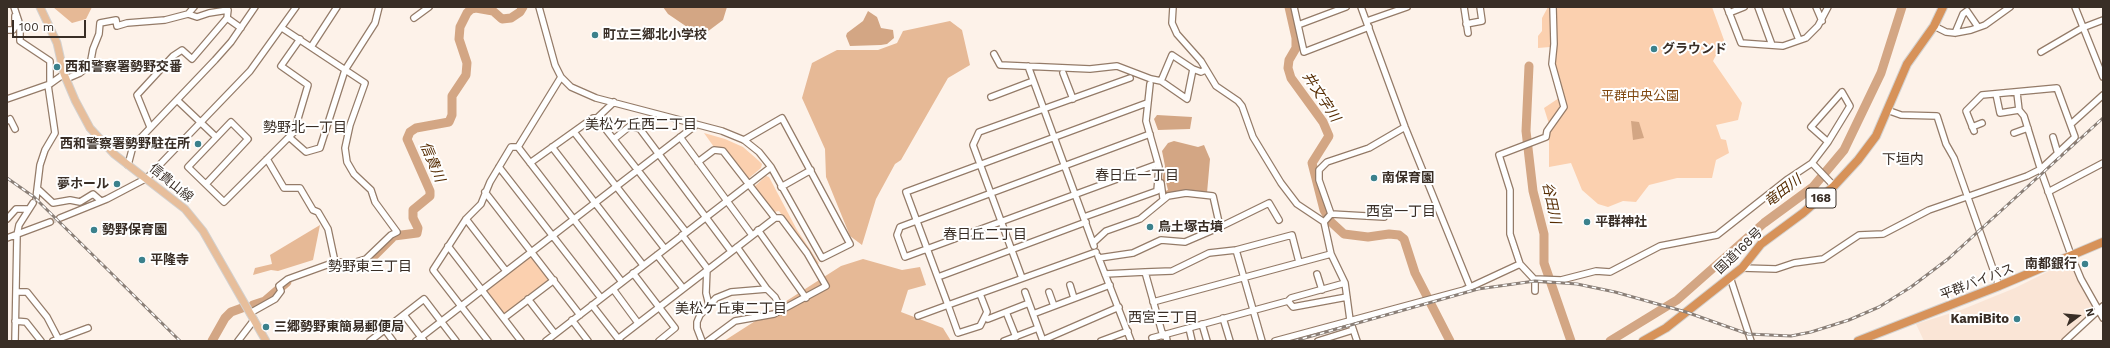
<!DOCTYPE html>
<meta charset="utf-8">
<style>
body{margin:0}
#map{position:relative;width:2110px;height:348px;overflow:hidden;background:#fdf2e9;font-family:"Work Sans",sans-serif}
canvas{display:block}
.frame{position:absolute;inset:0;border:8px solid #392e26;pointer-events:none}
.north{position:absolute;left:2058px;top:296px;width:40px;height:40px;-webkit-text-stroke:3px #fff;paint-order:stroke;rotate:74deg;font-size:11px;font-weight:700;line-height:16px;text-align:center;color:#392e26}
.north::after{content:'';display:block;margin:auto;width:14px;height:18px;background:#392e26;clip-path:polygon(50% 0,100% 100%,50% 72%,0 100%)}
.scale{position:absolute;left:12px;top:20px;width:74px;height:18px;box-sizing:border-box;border:2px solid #392e26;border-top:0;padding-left:5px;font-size:12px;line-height:14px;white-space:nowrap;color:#392e26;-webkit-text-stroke:3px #fff;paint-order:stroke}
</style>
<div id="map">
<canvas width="2110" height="348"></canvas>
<div class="frame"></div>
<div class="north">N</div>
<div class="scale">100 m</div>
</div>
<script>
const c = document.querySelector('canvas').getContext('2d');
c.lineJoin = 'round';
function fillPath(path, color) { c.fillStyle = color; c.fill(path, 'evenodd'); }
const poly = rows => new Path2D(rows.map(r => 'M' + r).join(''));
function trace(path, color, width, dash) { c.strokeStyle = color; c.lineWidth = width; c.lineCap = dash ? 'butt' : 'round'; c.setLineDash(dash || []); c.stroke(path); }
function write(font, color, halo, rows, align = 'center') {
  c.font = font + ' "Work Sans","Noto Sans JP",sans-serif'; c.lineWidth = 4; c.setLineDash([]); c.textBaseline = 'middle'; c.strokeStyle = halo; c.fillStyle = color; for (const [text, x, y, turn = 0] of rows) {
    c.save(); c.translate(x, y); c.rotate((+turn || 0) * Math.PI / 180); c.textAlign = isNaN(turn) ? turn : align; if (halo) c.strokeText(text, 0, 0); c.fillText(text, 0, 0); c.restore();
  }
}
fillPath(poly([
 [2071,260,2095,309,2062,341,1924,341,1916,324,1961,310,2015,288]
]), '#fae5d6');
fillPath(poly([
 [1548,7,1712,7,1724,40,1713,61,1742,103,1738,120,1716,125,1721,139,1726,140,1729,153,1716,160,1712,178,1677,178,1649,185,1636,202,1623,201,1608,207,1598,204,1582,190,1571,163,1549,167,1549,124,1544,108,1559,98,1552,78,1550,47,1538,48,1538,36,1542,31,1542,18],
 [704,133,725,139,743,147,758,160,762,164,761,168,749,178,747,178,724,149,714,147],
 [766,176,769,177,797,230,819,263,817,265,779,211,774,212,754,187],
 [530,256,549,280,506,314,503,314,486,292,487,289]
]), '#fbd0af');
fillPath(poly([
 [53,7,92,7,86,19,72,23],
 [950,21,962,30,970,65,948,78,901,160,895,164,876,199,862,245,850,236,826,177,825,149,802,98,812,63,837,50,878,50,897,43,903,31],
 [320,225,313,260,278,271,271,270,253,275,255,268,272,264,270,255],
 [863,259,902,270,920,267,926,285,908,290,901,312,943,328,951,341,724,341,841,266]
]), '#e6b996');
fillPath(poly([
 [663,7,727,7,723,20,703,35,693,31,668,14],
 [868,11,877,17,881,28,893,30,894,38,887,44,881,45,850,46,846,36,847,33,863,21],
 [1157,115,1192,117,1190,129,1158,130,1154,119],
 [1631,121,1639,122,1644,138,1633,140],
 [1174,141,1198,147,1204,145,1210,159,1207,193,1181,191,1165,195,1163,192,1168,190,1166,182,1162,181,1165,166,1162,151,1168,143]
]), '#d3a684');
trace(poly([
 [1289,7,1296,38,1296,48,1289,60,1288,68,1291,78,1323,122,1329,136,1312,163,1324,210,1331,222,1344,234,1368,237,1389,234,1399,235,1404,239,1415,273,1450,341],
 [1529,66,1526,131,1533,191,1544,234,1544,263,1571,341],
 [358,264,371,259,394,236,417,233,418,228,413,218,413,210,430,196,430,191,407,139,410,132,416,128,449,122,452,115,452,96,466,75,467,63,459,39,460,27,467,13,471,9,476,8,493,11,502,19,511,18,520,12,523,7],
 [253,305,265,301,287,282],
 [212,341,225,318,231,312,242,308],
 [1610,341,1677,300,1764,223,1813,187,1844,150,1881,73,1902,7]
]), '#d3a684', 9);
trace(poly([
 [50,222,60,218]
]), '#d6cbc2', 5.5, [5.5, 3]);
const minor = poly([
 [14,7,20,25,20,41,50,61,50,84],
 [539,7,555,65,561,77,571,87,596,98,722,131,744,140,759,152,771,167,822,258,850,244,782,118,744,140],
 [1173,7,1172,23,1177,34,1201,61,1216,86,1238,101,1242,106,1253,137,1281,183,1297,204,1324,222],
 [1294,7,1304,52,1369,27],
 [1361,7,1405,127,1470,287],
 [1464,7,1468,33],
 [1727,7,1741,43,1783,46,1806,38,1818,26,1828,7],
 [1758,7,1772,45],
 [1786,7,1799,40],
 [1816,7,1822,21],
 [2075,7,2103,77],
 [1729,13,1744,7],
 [188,14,194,7],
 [227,18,241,28],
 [414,18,429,7],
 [1367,21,1407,7],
 [1466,24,1482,21,1480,7],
 [1298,25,1346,7],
 [1934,26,1946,32,1955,33,1971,30,1985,25,2010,7],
 [7,30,13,30,15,27,15,16],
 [1955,33,1963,14,1967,11,1978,27],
 [311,47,337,7],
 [2041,52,2082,28,2103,20],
 [994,54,1000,65,1090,69,1117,66,1151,79,1161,81,1187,99,1193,69,1201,72,1205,70],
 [1028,66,1094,246],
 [1063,73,1073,99],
 [66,79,80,73,90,65,93,49,99,34,100,23,116,20,117,26,127,23,165,20,188,14,197,17,209,13,228,10,227,18,192,59,182,50,173,56,137,95,150,127],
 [1161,81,1172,55,1193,69],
 [2017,93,2019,110,2024,116,2042,174,2071,255,2081,279,2103,318],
 [1996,94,2000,113,2019,110],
 [991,97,1033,81],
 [7,99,50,84,64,74],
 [177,100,216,137],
 [1887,110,1901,115,1937,116,1946,144,1954,158,1999,286],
 [597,118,614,102],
 [7,121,10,119,15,129],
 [2071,124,2103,95],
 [1972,127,1982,123],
 [574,132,665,249],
 [2014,133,2028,128],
 [1150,134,900,227,897,235,905,257,1158,164],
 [289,137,306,152,320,148,345,70,375,23,379,7],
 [680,137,752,235],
 [2053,137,2058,154],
 [614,139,630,126,640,129,731,251],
 [518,147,622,282],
 [518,147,561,77],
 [552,147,643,265],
 [267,159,284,188,300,188,313,210,318,212,328,229,335,262],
 [530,163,593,118,597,118,686,232],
 [1812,163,1834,186],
 [128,165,133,146,215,60,231,42,255,7],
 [499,167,601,298],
 [1161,183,1163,198],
 [206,184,248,139,231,122,188,167,224,202,294,132,308,85,281,66,300,39],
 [781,187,811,170],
 [39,190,53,203,70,200,80,202,93,194,101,201],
 [485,192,580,315],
 [2048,192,2103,163],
 [36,198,40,165,45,150,55,133,48,85],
 [1331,214,1319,180,1319,170,1327,162,1369,148,1405,127],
 [1084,217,1157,191,1159,167,1146,121,1150,84],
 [60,218,107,199,147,178,250,71,296,7],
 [7,219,16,209,29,209],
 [466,219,506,271],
 [1220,227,1269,203,1279,220],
 [758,230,806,298],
 [682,235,707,268,706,293,709,305],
 [7,238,50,222],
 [1093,243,1106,231,1140,219,1168,196,1186,193,1213,196,1220,227,1185,242,1161,240,1133,253,1099,258],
 [448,246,521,341],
 [737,247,767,289,775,297,782,311],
 [1236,250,1262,341],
 [1096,252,948,305,906,192,1147,103],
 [657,255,683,288],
 [1098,256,1131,341],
 [1520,264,1510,234,1510,190,1499,155,1546,137,1547,131,1564,107,1552,64,1554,44,1553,7],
 [1742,268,1776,269,1794,263,1823,259,1859,235,1883,234,1929,210,2027,176,2041,169,2075,137,2057,88,1982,95,1966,111,1974,131],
 [1145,272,1172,271,1209,253,1236,250,1292,235,1299,262],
 [633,273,675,328,659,341],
 [1105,274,1145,272,1163,336],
 [1317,274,1322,290],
 [938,277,1086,222],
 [1730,277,1751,341],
 [1022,278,973,145,979,132,1130,78],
 [1070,285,1074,298],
 [613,289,638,323],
 [1535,291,1535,279],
 [16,292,27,292,47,317,58,338],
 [1025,292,1043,341],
 [1049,292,1054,306],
 [528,299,555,334],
 [1288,301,1293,307,1347,297],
 [1153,302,1331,254],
 [592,305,620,341],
 [1006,312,1016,337],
 [250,313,275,299,281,291,279,286,288,279,335,262,356,262,366,259,391,235,397,232,375,202,371,190,354,174,347,162,345,148,350,125,365,83,282,28],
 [1033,314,1110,285],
 [404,315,424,341],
 [918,316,948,305,958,333,980,326,987,312,980,294],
 [504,318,554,280],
 [1223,318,1230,341],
 [988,319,1029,303],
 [572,320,588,341],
 [15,321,26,322,41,341],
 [1202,324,1207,341],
 [1189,328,1192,341],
 [385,330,393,341],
 [1166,335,1167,341],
 [618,339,775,218,723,151,714,150,698,162],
 [1043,340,1119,307],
 [15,341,17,235,19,225,33,203],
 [53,341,88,328],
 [238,341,254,320],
 [370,341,424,299,456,341],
 [416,341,696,125],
 [488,341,433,270,466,219,481,204,490,182,511,147,518,147],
 [546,341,771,167],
 [702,341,697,328,697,322,700,315,716,298,731,292,767,289],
 [708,341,735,321,774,314,826,286,807,253,781,218,775,218],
 [1004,341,1038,328],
 [1101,341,1128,331],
 [1153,341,1152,338,1288,301,1291,298,1345,283],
 [1275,341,1464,290,1520,264,1534,279,1561,280,1596,271,1610,272,1660,246,1717,235,1788,179,1812,163,1828,142,1850,106,1842,92,1811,127,1828,142],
 [1318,341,1353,330],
 [1357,341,1350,320,1345,283,1331,254,1324,222,1331,214,1384,217],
 [2065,341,2103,306]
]);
const major = poly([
 [40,7,57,43,64,74,75,100,90,128,114,154,185,209,203,231,266,341]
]);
const highway = poly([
 [1643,341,1666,328,1742,268,1761,244,1803,213,1834,186,1858,160,1876,136,1907,64,1934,26,1943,7],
 [1858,341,1999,286,2103,242]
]);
trace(minor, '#947b68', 8);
trace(major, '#d3d1cf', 9);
trace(highway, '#d3d1cf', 10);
trace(minor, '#fff', 5.5);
trace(major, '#e7be9b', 7);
trace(highway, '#d79259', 8);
const rail = poly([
 [7,178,34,197,180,341],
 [1294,341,1478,289,1535,281,1577,284,1615,292,1686,312,1748,334,1791,336,1811,332,1849,320,1879,307,1911,287,1948,259,2103,118]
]);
trace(rail, '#8a7f77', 3);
trace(rail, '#fff', 1.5, [4.5]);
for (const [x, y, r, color] of [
 [595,35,4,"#3b818c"],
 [1654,49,4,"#3b818c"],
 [57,67,4,"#3b818c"],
 [198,144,4,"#3b818c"],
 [1374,178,4,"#3b818c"],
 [117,184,4,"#3b818c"],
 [1587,222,4,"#3b818c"],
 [1150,227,4,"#3b818c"],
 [94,230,4,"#3b818c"],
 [142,260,4,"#3b818c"],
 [2085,264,4,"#3b818c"],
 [2017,319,4,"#3b818c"],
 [266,327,4,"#3b818c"]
]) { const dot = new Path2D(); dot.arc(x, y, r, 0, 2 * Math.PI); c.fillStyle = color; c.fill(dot); trace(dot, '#fff', 1.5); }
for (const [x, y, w] of [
 [1821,198,30]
]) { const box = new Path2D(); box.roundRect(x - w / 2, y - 10, w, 20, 3); c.fillStyle = '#fff'; c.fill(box); trace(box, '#392e26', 1); }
write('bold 12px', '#392e26', null, [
 ["168",1821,198]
]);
write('bold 13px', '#392e26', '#fff', [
 ["町立三郷北小学校",603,35],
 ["グラウンド",1662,49],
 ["西和警察署勢野交番",65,67],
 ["西和警察署勢野駐在所",190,144,"right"],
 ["南保育園",1382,178],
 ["夢ホール",109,184,"right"],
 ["平群神社",1595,222],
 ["鳥土塚古墳",1158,227],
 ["勢野保育園",102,230],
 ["平隆寺",150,260],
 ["南都銀行",2077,264,"right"],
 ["KamiBito",2009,319,"right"],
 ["三郷勢野東簡易郵便局",274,327]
], 'left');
write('13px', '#7f470f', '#fff', [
 ["平群中央公園",1640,96]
]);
write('13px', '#392e26', '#fff', [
 ["信貴山線",171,183,39],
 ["国道168号",1739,251,-44],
 ["平群バイパス",1977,282,-21]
]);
write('italic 14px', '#552b00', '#fff', [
 ["井文字川",1321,97,57],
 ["信貴川",432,162,67],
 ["竜田川",1783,191,-37],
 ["谷田川",1551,203,78]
]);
write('14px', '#392e26', '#fff', [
 ["美松ケ丘西二丁目",641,125],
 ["勢野北一丁目",305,128],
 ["下垣内",1903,160],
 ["春日丘一丁目",1137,176],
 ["西宮一丁目",1401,212],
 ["春日丘二丁目",985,235],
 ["勢野東三丁目",370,267],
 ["美松ケ丘東二丁目",731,309],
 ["西宮三丁目",1163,318]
]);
</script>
